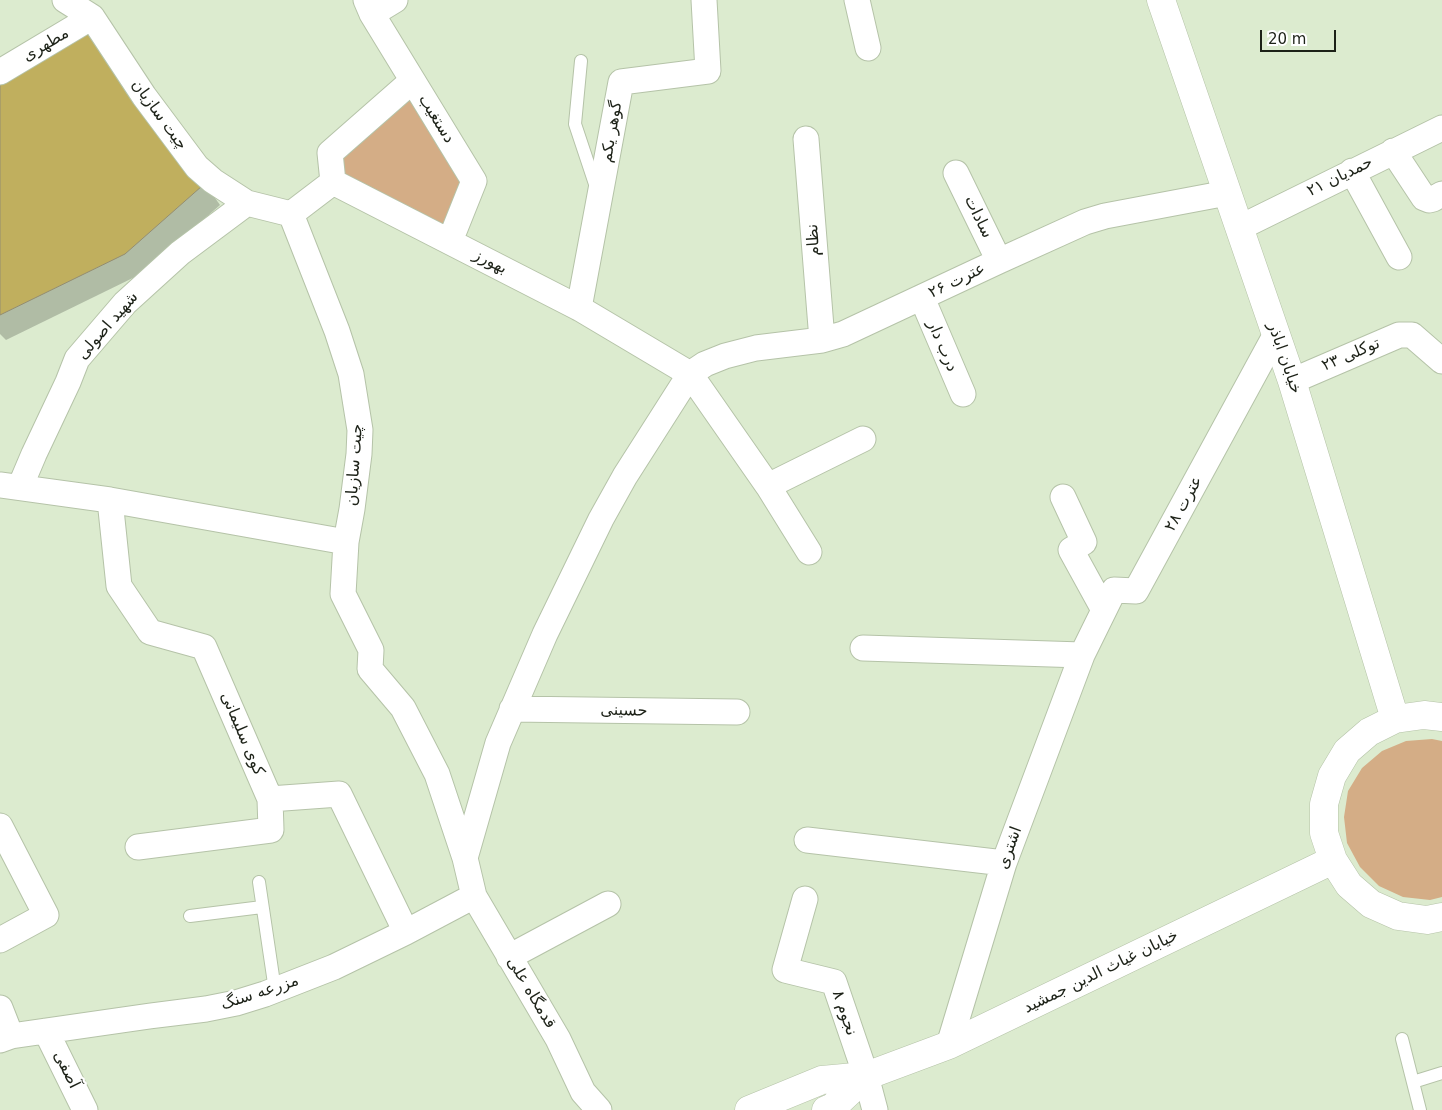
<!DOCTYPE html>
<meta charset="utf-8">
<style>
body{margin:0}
#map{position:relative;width:1442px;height:1110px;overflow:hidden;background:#dcebcf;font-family:"DejaVu Sans",sans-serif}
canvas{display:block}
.scale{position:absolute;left:1260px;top:30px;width:76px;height:22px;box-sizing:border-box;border:2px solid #1d2218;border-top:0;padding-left:6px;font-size:15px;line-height:18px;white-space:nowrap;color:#1d2218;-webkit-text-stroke:4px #fff;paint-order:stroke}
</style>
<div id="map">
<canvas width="1442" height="1110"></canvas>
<div class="scale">20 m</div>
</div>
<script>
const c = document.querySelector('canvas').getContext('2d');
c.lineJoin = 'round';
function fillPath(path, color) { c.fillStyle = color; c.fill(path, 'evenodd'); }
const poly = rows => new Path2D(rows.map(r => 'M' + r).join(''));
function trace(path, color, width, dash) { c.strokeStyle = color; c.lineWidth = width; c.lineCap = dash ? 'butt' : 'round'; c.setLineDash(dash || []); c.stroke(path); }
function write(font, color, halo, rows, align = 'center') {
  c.font = font + ' "DejaVu Sans",Cairo,sans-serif'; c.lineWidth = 4.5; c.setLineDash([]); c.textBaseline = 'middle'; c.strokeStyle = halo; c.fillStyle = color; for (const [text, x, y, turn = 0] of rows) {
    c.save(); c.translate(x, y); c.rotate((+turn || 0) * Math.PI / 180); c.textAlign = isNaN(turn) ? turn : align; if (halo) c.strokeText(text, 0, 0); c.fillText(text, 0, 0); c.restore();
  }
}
fillPath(poly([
 [412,81,474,181,450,241,333,182,330,153],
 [1432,739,1442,741,1442,897,1430,900,1403,897,1379,886,1360,867,1347,843,1344,817,1348,791,1362,768,1382,751,1406,741]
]), '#d4ad86');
fillPath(poly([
 [109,47,220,205,143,273,6,340,0,334,0,83]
]), '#0003');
const building = poly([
 [91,27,202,186,125,254,0,315,0,82,91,27]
]);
fillPath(building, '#c0af5e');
trace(building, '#938d71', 1);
const service = poly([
 [581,61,575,124,597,190],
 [259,882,275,990],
 [190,916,262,907],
 [1402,1039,1420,1110],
 [1413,1082,1442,1073]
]);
const minor = poly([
 [65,0,92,17,144,96,197,167,213,181,247,203,291,214],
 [366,0,372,14,474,181,450,241],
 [857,0,868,48],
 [372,14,395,0],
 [0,72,92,17],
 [806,139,822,340],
 [1393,151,1424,198,1429,200,1433,199,1442,194],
 [1352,171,1399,257],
 [956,173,999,261],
 [333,182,330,153,412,81],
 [291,214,337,331,351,374,360,430,359,454,352,509,346,542,343,594,371,650,370,669,403,708,437,774,465,858,474,896,558,1039,583,1092,599,1110],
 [291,214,333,182,579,308,690,374,768,486,809,552],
 [1239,228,1442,128],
 [922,298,963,394],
 [579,308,621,82,708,71,704,0],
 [1292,381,1399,335,1412,335,1442,361],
 [0,485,110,500,346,542],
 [768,486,863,439],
 [20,487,34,454,68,382,77,359,125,303,180,253,247,203],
 [1063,497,1084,542,1071,550,1104,610],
 [110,500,119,586,150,632,204,647,270,799,339,794,406,932],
 [863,648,1082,655],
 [512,709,737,712],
 [0,826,46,915,0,940],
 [807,840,1004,863],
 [138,847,271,830,270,799],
 [465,858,498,743,545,634,601,519,625,476,690,374,705,364,725,356,756,348,822,340,843,334,999,261,1085,222,1105,216,1227,193],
 [805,899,785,970,834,982,866,1076,875,1110],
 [509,957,608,904],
 [0,1008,11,1036],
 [46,1031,85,1110],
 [0,1040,11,1036,150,1016,206,1009,236,1003,265,994,334,967,406,932,474,896],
 [949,1045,1004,863,1082,655,1114,590,1136,591,1276,334]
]);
const secondary = poly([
 [1161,0,1292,381,1395,719],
 [1442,717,1424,715,1395,719,1369,732,1347,751,1332,776,1324,804,1324,833,1333,860,1349,885,1371,904,1398,916,1427,920,1442,917],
 [749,1110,822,1080,866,1076,949,1045,1333,860],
 [826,1110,833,1107,866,1076]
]);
trace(service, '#b5c3a8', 14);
trace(minor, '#b5c3a8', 27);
trace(secondary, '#b5c3a8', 29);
trace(service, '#fff', 12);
trace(minor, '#fff', 25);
trace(secondary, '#fff', 28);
write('16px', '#1d2218', '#fff', [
 ["مطهری",46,45,-31],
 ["چیت سازیان",159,115,54],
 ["دستغیب",436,119,58],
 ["گوهر یکم",612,132,-80],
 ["حمدیان ۲۱",1340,177,-26],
 ["سادات",978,217,64],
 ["نظام",814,240,-94],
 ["بهورز",490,262,27],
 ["عترت ۲۶",957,281,-26],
 ["شهید اصولی",108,326,-49],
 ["درب دار",942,346,67],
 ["توکلی ۲۳",1351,355,-23],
 ["خیابان اباذر",1284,358,71],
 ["چیت سازیان",355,465,-86],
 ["عترت ۲۸",1184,504,-61],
 ["حسینی",624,711,1],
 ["کوی سلیمانی",242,734,67],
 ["اشتری",1010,848,-70],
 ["خیابان غیاث الدین جمشید",1101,972,-26],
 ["مزرعه سنگ",260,993,-18],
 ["قدمگاه علی",531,993,59],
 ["نجوم ۸",844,1013,71],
 ["آصفی",66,1070,64]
]);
</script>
